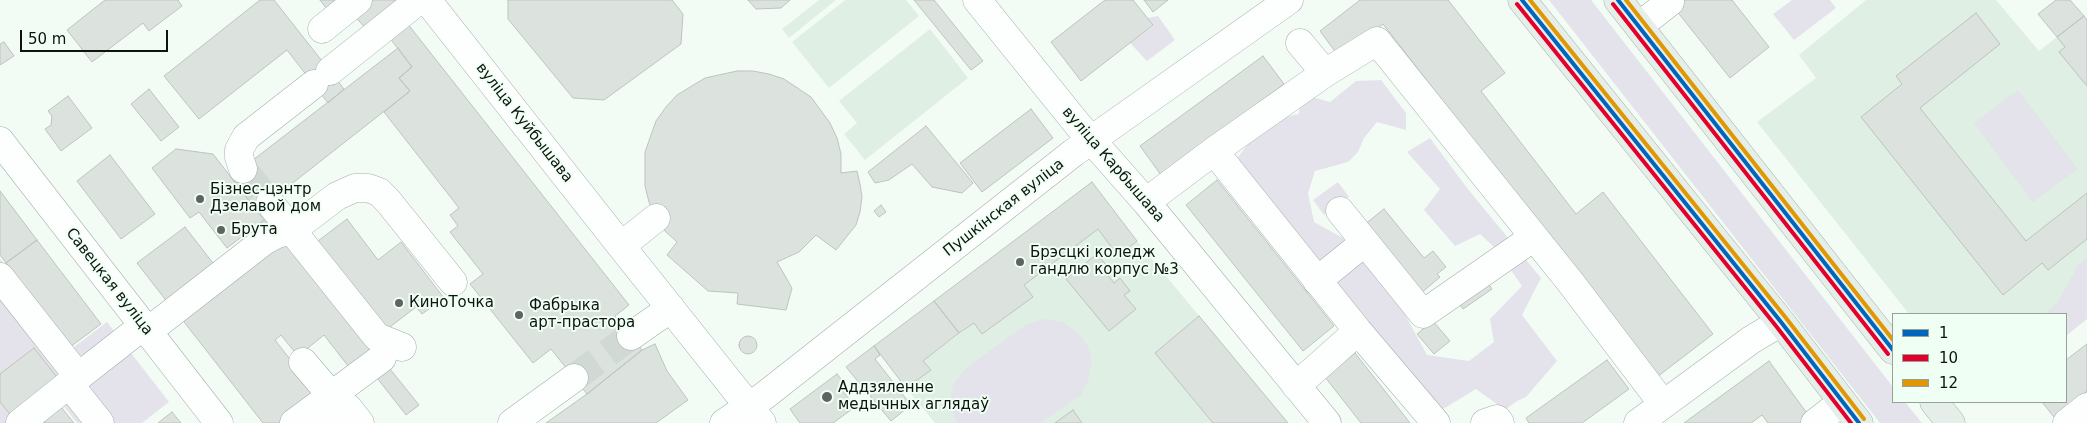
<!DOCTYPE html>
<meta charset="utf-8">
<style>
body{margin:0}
#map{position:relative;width:2087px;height:423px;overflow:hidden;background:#f2fcf5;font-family:"DejaVu Sans",sans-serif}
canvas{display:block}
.legend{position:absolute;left:1892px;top:313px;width:175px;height:90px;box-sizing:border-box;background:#effff4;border:1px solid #95a199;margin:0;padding:6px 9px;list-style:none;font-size:15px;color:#0e1310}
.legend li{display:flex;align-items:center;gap:10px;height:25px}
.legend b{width:25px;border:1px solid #95a199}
.scale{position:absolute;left:20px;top:30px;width:148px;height:22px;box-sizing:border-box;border:2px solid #0e1310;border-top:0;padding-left:6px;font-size:15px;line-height:18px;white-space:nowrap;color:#0e1310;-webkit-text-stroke:4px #effff4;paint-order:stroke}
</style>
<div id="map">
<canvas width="2087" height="423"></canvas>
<ul class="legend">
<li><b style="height:6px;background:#0065bd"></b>1</li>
<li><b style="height:6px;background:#e4002b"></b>10</li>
<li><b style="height:6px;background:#e09702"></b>12</li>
</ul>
<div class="scale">50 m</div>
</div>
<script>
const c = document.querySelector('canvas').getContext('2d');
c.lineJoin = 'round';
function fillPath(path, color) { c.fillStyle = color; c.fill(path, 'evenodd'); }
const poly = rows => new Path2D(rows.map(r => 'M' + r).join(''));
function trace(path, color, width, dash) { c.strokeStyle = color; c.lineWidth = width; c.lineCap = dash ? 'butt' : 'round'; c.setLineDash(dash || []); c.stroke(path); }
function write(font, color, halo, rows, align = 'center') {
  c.font = font + ' "DejaVu Sans",sans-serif'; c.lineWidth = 4; c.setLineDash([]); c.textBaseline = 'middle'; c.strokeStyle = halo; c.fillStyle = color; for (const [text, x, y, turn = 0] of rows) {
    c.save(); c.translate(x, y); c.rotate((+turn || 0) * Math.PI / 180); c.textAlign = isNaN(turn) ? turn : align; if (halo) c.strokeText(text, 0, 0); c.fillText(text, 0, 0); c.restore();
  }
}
fillPath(poly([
 [819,0,836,0,789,38,782,29],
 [845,0,906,0,919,16,829,88,792,42],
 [1866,0,1996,0,2039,51,2084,16,2087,20,2087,313,1909,314,1757,122,1816,78,1799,55],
 [930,29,968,78,865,160,844,134,857,123,839,101],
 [1098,229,1118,255,1137,241,1288,423,935,423,906,388,930,370,923,361,974,323,982,334,1032,297,1024,285]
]), '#dfefe4');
fillPath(poly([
 [1549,0,1591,0,1893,387,1893,402,1905,402,1922,423,1880,423],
 [1792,0,1830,0,1836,8,1794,40,1773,14],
 [1158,16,1175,40,1147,61,1130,43,1153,26,1147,18],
 [1381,80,1406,113,1406,130,1377,122,1364,138,1358,152,1348,162,1315,171,1308,193,1314,222,1343,238,1395,296,1427,355,1469,361,1494,342,1490,319,1522,286,1496,249,1480,234,1455,246,1424,210,1440,189,1407,152,1430,138,1467,188,1541,278,1522,315,1557,361,1526,397,1517,401,1505,410,1476,389,1438,412,1233,164,1265,121,1299,114,1301,94,1330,102,1356,81],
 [2018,90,2078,169,2033,202,1974,123],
 [1338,182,1349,197,1324,215,1313,200],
 [2087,258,2087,319,2066,336,2066,314,2044,314,2058,302,2078,265],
 [0,259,70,350,107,322,169,402,142,423,77,423,62,404,37,423,0,423],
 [1045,319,1063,322,1077,332,1088,346,1092,362,1088,381,1081,395,1040,423,957,423,949,403,953,385,966,368,1027,324]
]), '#e4e3eb');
const building = poly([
 [105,0,178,0,182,6,149,31,143,23,92,62,67,30,105,0],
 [260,0,274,0,344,89,328,103,287,50,199,119,164,76,260,0],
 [320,0,347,0,330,13,320,0],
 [370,0,395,0,399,4,368,31,352,13,370,0],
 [508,0,672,0,683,14,681,44,604,100,573,98,508,19,508,0],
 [748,0,790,0,781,8,756,9,748,0],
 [914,0,934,0,983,61,971,70,914,0],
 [1105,0,1133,0,1153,25,1081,81,1051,42,1105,0],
 [1144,0,1168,0,1153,12,1144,0],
 [1360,0,1448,0,1505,73,1481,91,1576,214,1603,192,1713,334,1657,377,1383,24,1340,58,1320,31,1360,0],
 [1668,0,1732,0,1769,47,1730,78,1668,0],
 [2056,0,2070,0,2084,16,2057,37,2038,14,2056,0],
 [1976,13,2000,44,1920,108,2026,241,2087,193,2087,239,2048,270,2042,263,2003,295,1861,117,1902,84,1896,76,1976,13],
 [2084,16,2087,20,2087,86,2059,52,2065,47,2057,37,2084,16],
 [407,23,629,305,615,316,642,350,587,394,551,349,533,363,470,284,483,274,450,232,458,226,450,215,459,208,384,112,410,91,399,78,412,67,389,37,407,23],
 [4,42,14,56,0,65,0,44,4,42],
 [398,48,412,67,399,78,410,91,257,211,231,177,398,48],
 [1263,56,1284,84,1161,175,1140,146,1263,56],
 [737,71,753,71,769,74,784,79,811,97,830,123,837,138,841,154,841,173,857,171,860,184,862,197,860,212,856,225,836,250,816,235,799,252,777,262,792,288,786,310,737,304,738,293,708,291,667,255,677,242,665,231,656,218,649,202,645,186,645,152,656,121,666,107,677,95,705,78,737,71],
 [149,89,179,127,161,141,131,104,149,89],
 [68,96,92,128,61,151,45,129,51,125,52,116,48,111,68,96],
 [1031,109,1053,138,982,192,960,163,1031,109],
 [926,126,973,183,962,193,932,187,912,164,889,180,875,183,868,172,926,126],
 [176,149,213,154,264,220,227,248,199,212,190,218,152,168,176,149],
 [110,155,155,214,121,239,77,181,110,155],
 [1217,180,1334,326,1303,351,1186,205,1217,180],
 [1092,182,1137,241,1118,256,1098,229,1024,285,1033,297,982,334,974,323,959,333,934,301,1092,182],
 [0,191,37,240,6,263,0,255,0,191],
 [881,205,886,212,879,217,874,211,881,205],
 [1384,209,1424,258,1433,251,1446,267,1437,274,1440,277,1420,294,1364,225,1384,209],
 [347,219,378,260,401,242,444,298,422,314,416,307,382,333,314,244,347,219],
 [264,220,273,231,257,243,249,232,264,220],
 [185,227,216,267,168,303,137,263,185,227],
 [286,236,377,351,352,371,324,335,298,356,281,335,275,340,317,394,280,423,263,423,181,318,286,236],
 [37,240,101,324,70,347,6,263,37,240],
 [1097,254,1107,266,1103,269,1114,283,1120,278,1130,291,1124,295,1136,309,1109,331,1066,279,1097,254],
 [1484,278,1492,289,1463,309,1456,299,1484,278],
 [934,301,959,333,923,361,931,370,906,388,874,346,934,301],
 [1199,316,1288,423,1213,423,1155,353,1199,316],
 [1433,321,1450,341,1434,354,1417,334,1433,321],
 '739 345a9 9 0 1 1 18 0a9 9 0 1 1-18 0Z',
 [655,344,667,371,688,400,656,423,546,423,587,394,642,350,655,344],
 [2087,344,2087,391,2054,417,2042,402,2066,402,2066,360,2087,344],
 [874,346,880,355,875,359,911,405,891,421,846,367,874,346],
 [34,348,60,381,14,419,0,402,0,374,34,348],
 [1355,353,1410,423,1361,423,1325,377,1355,353],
 [1607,360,1629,389,1582,423,1529,423,1526,418,1607,360],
 [1769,361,1814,423,1768,423,1762,415,1751,423,1684,423,1769,361],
 [386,364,419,405,406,415,374,374,386,364],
 [837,374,844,383,839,386,855,407,833,423,800,423,790,409,837,374],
 [61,407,74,423,45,423,43,421,61,407],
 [1073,410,1082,423,1055,423,1073,410],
 [172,412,181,423,158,423,172,412]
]);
fillPath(building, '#dce3de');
trace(building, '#bdc3bf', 1);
trace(poly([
 [243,169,270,203],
 [574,378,631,336]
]), '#d0d9d3', 28, [28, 14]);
const minor = poly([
 [427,0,621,246],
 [977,0,1078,125,1146,202,1327,423],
 [1639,26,1670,2],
 [322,29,358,0],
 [1300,43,1325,73,1377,41,1571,283,1663,404],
 [330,71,419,0],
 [0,141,219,423],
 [1214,151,1325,73],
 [243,169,239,157,239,150,246,137,314,84],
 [1146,202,1214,151,1358,331,1436,423],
 [270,203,377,337,402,347],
 [1340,211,1423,314,1534,237],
 [656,218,621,246,762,423],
 [0,277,78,376],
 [1317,281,1365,242],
 [147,332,264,241,277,234,292,230,337,196,355,188,368,188,379,192,388,201,453,282],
 [631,336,671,308],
 [303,362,332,396],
 [1296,386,1358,331],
 [20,423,69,384],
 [100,423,69,384,143,326],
 [294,423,382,358],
 [328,423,348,408,360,423],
 [512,423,574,378],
 [724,423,764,396,1073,153,1289,0],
 [1485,423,1497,419,1500,423],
 [1638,423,1751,340,1781,322],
 [1815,423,1842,402],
 [2067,423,2087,407]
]);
const major = poly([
 [1522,0,1781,322,1859,423],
 [1618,0,1893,350],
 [1934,402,1951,423]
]);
trace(minor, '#a6ada9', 29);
trace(major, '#a1b4a9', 29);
trace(minor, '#fdfffe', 28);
trace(major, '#e5eee9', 28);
trace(poly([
 [1522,0,1781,322,1859,423],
 [1618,0,1893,350]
]), '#0065bd', 4);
trace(poly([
 [1517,4,1776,326,1851,423],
 [1613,4,1888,354]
]), '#e4002b', 4);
trace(poly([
 [1530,0,1786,318,1864,419],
 [1626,0,1893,340]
]), '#e09702', 4);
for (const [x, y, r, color] of [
 [200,199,5,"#5e6560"],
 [221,230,5,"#5e6560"],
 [1020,262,5,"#5e6560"],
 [399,303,5,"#5e6560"],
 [519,315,5,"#5e6560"],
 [827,397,6,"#5e6560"]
]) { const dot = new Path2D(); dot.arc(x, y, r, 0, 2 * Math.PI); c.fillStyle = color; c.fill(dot); trace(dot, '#effff4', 2); }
write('15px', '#0e1310', '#effff4', [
 ["вуліца Куйбышава",524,123,52],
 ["вуліца Карбышава",1113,165,49],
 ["Пушкінская вуліца",1004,208,-38],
 ["Савецкая вуліца",109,282,52]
]);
write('15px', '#0e1310', '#effff4', [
 ["Бізнес-цэнтр",210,190],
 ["Дзелавой дом",210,207],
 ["Брута",231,230],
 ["Брэсцкі коледж",1030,253],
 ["гандлю корпус №3",1030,270],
 ["КиноТочка",409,303],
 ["Фабрыка",529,306],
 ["арт-прастора",529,323],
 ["Аддзяленне",838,388],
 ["медычных аглядаў",838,405]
], 'left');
</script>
